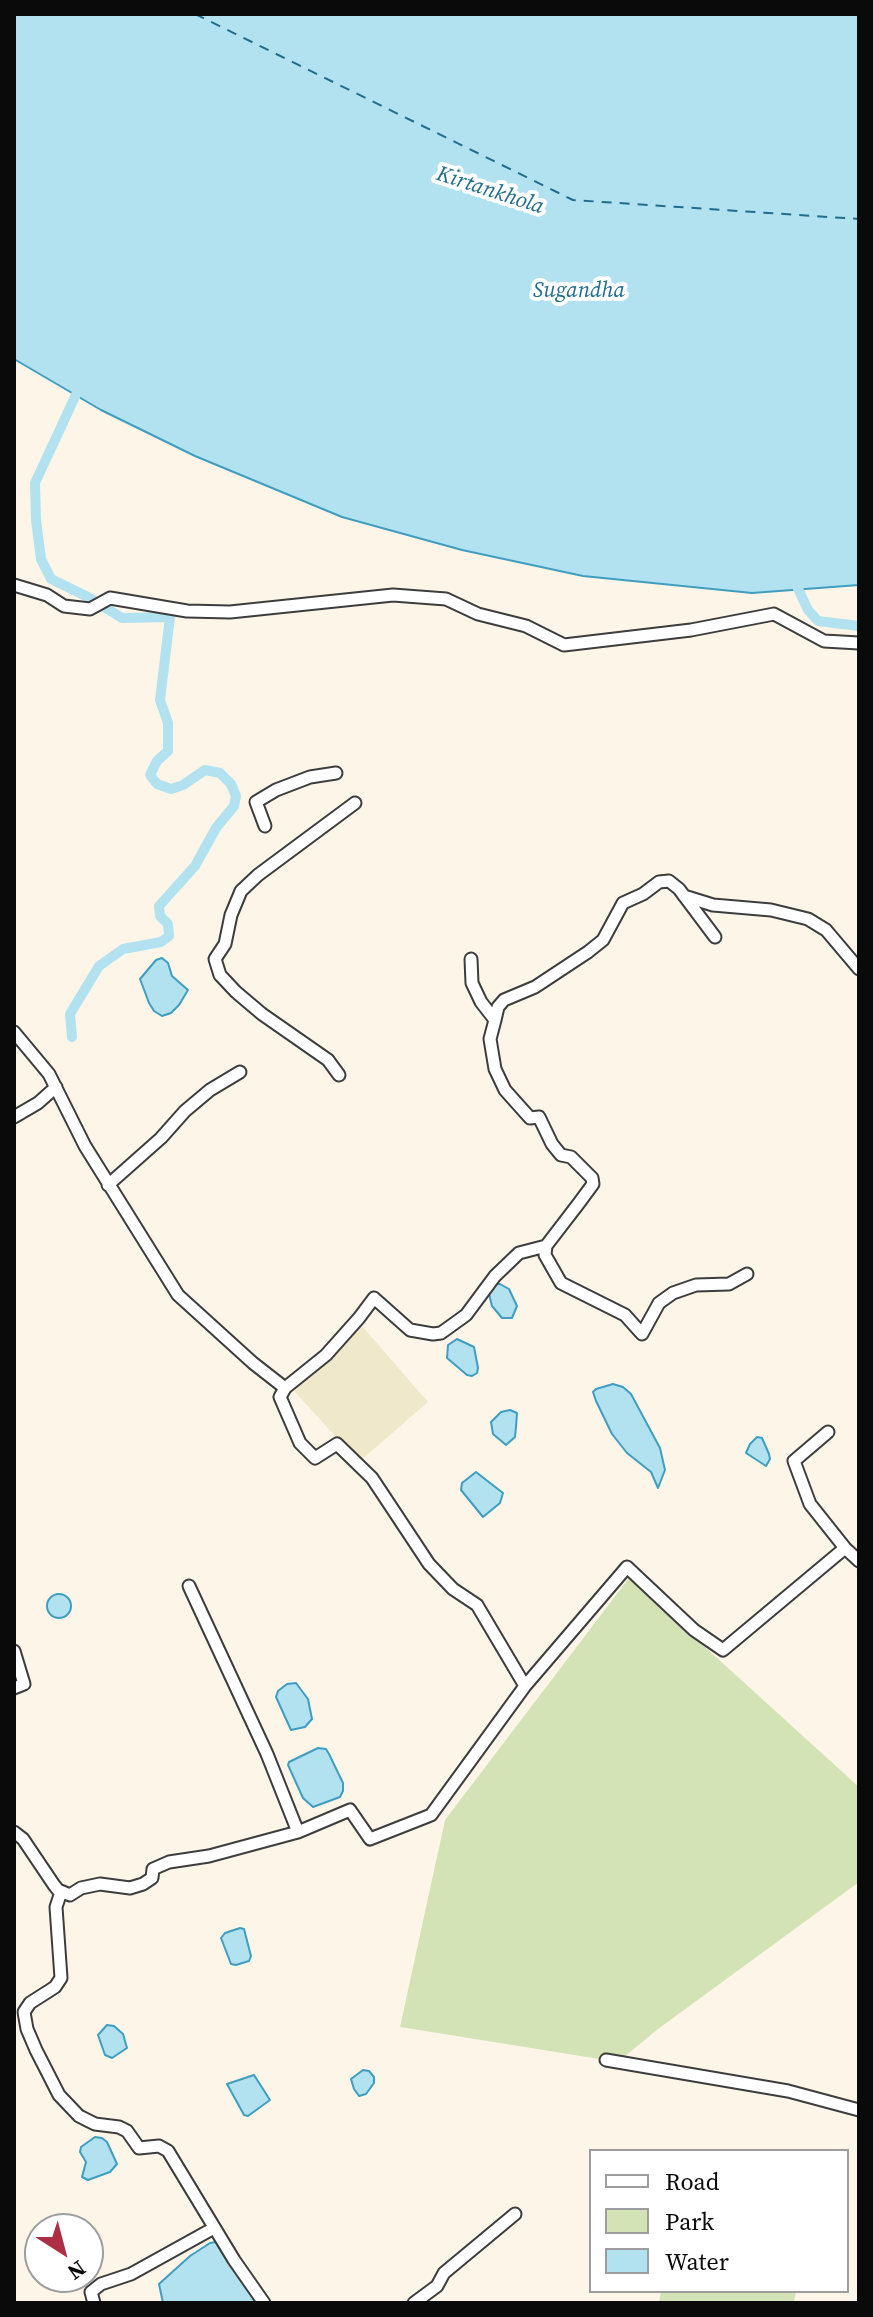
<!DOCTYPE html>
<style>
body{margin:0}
#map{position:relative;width:873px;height:2317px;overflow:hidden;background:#fdf6e8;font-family:"Source Serif 4",serif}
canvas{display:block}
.frame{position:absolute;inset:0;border:16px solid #0a0a0a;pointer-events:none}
.legend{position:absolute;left:589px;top:2149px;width:260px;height:144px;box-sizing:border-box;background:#fff;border:2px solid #9d9d9d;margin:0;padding:10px 14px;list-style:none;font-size:24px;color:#0a0a0a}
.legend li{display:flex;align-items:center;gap:16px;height:40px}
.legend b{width:40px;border:2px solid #9d9d9d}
.north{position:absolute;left:24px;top:2213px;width:80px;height:80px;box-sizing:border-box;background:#fff;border:2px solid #9d9d9d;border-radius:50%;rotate:144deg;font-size:22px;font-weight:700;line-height:32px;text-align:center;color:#0a0a0a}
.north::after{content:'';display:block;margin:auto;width:28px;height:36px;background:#ac2f46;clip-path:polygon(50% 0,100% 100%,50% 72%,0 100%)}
</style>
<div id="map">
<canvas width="873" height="2317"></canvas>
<div class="frame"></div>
<ul class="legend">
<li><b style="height:10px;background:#fff"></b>Road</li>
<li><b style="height:22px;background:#d4e3b6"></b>Park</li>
<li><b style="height:22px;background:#b2e1f0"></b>Water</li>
</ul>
<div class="north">N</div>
</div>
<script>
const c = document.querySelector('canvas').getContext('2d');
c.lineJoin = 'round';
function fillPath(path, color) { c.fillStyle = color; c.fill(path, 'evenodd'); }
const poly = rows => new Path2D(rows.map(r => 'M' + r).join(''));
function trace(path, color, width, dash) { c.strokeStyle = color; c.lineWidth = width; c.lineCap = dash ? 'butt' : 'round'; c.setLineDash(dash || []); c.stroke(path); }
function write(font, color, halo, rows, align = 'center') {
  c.font = font + ' "Source Serif 4",serif'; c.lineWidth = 8; c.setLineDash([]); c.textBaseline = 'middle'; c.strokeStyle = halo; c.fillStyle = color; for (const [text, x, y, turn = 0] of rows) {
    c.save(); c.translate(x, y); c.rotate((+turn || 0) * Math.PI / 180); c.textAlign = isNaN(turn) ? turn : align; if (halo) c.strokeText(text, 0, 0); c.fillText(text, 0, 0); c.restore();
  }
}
fillPath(poly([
 [362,1326,428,1402,359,1462,294,1391]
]), '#f0e8cb');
fillPath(poly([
 [629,1578,859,1787,859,1882,658,2029,618,2062,400,2027,445,1820],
 [661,2291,796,2291,794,2303,659,2303]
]), '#d4e3b6');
const water = poly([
 [14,14,859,14,859,585,752,593,583,576,462,550,342,517,195,456,101,410,14,359,14,14],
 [162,958,168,963,172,976,188,990,179,1005,171,1013,162,1016,154,1011,149,1003,140,979,156,960,162,958],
 [496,1284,500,1284,509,1289,517,1306,512,1318,502,1318,492,1306,489,1294,492,1286,496,1284],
 [457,1339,474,1347,478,1368,477,1373,472,1376,467,1375,447,1358,448,1345,457,1339],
 [613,1384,623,1387,631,1394,660,1448,665,1470,658,1488,651,1472,627,1453,612,1434,596,1401,593,1392,596,1389,613,1384],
 [510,1410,517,1413,516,1427,515,1437,506,1445,493,1434,491,1422,501,1412,510,1410],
 [757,1437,762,1438,769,1454,770,1459,766,1466,746,1453,750,1444,757,1437],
 [476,1472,503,1493,500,1503,483,1517,461,1490,462,1483,476,1472],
 '47 1606a12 12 0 1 1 24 0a12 12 0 1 1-24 0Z',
 [296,1683,308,1699,312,1719,305,1727,291,1730,276,1697,278,1691,287,1684,296,1683],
 [318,1748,326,1749,329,1754,343,1783,343,1791,340,1797,313,1807,303,1798,288,1765,289,1762,318,1748],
 [240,1928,244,1929,251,1956,249,1961,236,1965,231,1964,221,1938,225,1933,240,1928],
 [107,2025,114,2026,123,2034,127,2048,112,2058,105,2055,98,2035,107,2025],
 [363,2070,369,2071,374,2077,374,2083,366,2094,359,2096,354,2089,351,2079,363,2070],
 [254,2075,270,2100,248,2116,244,2115,227,2084,254,2075],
 [95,2137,102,2138,107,2142,117,2164,110,2172,88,2180,82,2177,86,2162,80,2152,81,2147,95,2137],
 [216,2242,255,2299,253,2303,163,2303,159,2284,190,2256,210,2243,216,2242]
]);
fillPath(water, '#b2e1f0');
trace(water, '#3f9ec0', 2);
trace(poly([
 [793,578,808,610,818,621,859,626],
 [72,1037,70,1014,99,966,123,949,161,942,169,936,168,924,160,916,159,906,195,866,216,828,234,806,236,796,231,784,220,773,205,770,183,785,171,789,157,784,150,775,157,761,168,751,168,723,160,700,170,617,122,618,88,597,51,579,41,559,36,520,35,483,80,386]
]), '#b2e1f0', 10);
trace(poly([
 [195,14,573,200,859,219]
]), '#206d8e', 2, [10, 8]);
const street = poly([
 [14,585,47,595,64,606,90,609,110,598,187,611,230,612,393,595,446,599,478,614,526,626,564,645,691,630,774,614,824,641,859,643],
 [265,826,256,802,276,790,310,777,336,773],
 [684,896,713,905,771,910,808,919,826,930,859,969],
 [471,959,472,983,481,1002,495,1020,490,1039,495,1069,505,1090,530,1118,539,1117,552,1144,561,1155,571,1157,592,1178,593,1184,579,1203,546,1246,545,1255,561,1283,625,1315,642,1334,659,1303,673,1293,696,1285,729,1284,747,1274],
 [495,1020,498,1007,504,1000,535,987,588,952,603,940,623,903,643,894,659,882,669,881,679,889,715,937],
 [14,1032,49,1074,85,1146,178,1295,253,1363,285,1388,326,1355,359,1318,374,1298,410,1330,433,1334,441,1333,466,1315,495,1276,519,1253,546,1246],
 [339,1075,328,1060,262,1014,236,992,220,975,215,959,225,944,231,915,241,891,258,875,355,803],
 [14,1117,38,1103,56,1087],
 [108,1185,161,1138,185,1111,210,1090,240,1072],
 [285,1388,280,1397,300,1443,315,1458,337,1444,372,1478,429,1564,453,1589,477,1605,525,1686,627,1567,694,1630,723,1650,845,1548],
 [828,1432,794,1461,810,1504,845,1548,859,1561],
 [189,1586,267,1754,298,1832,350,1810,370,1839,431,1815,525,1686],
 [14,1651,24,1684,14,1688],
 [14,1832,23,1839,54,1885,58,1890,70,1895,81,1888,100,1884,130,1888,143,1884,152,1878,153,1869,169,1862,209,1856,298,1832],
 [61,1892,56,1907,61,1978,55,1987,30,2003,24,2012,27,2029,36,2050,59,2095,79,2116,95,2124,119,2127,127,2131,139,2148,159,2146,168,2151,234,2260,264,2303],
 [606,2060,788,2091,859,2110],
 [94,2303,91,2292,101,2284,131,2274,214,2228],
 [414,2303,437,2286,444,2273,515,2214]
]);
trace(street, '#3d3d3d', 15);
trace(street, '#fff', 11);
write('italic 22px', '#206d8e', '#fff', [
 ["Kirtankhola",490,191,18],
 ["Sugandha",579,291]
]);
</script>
